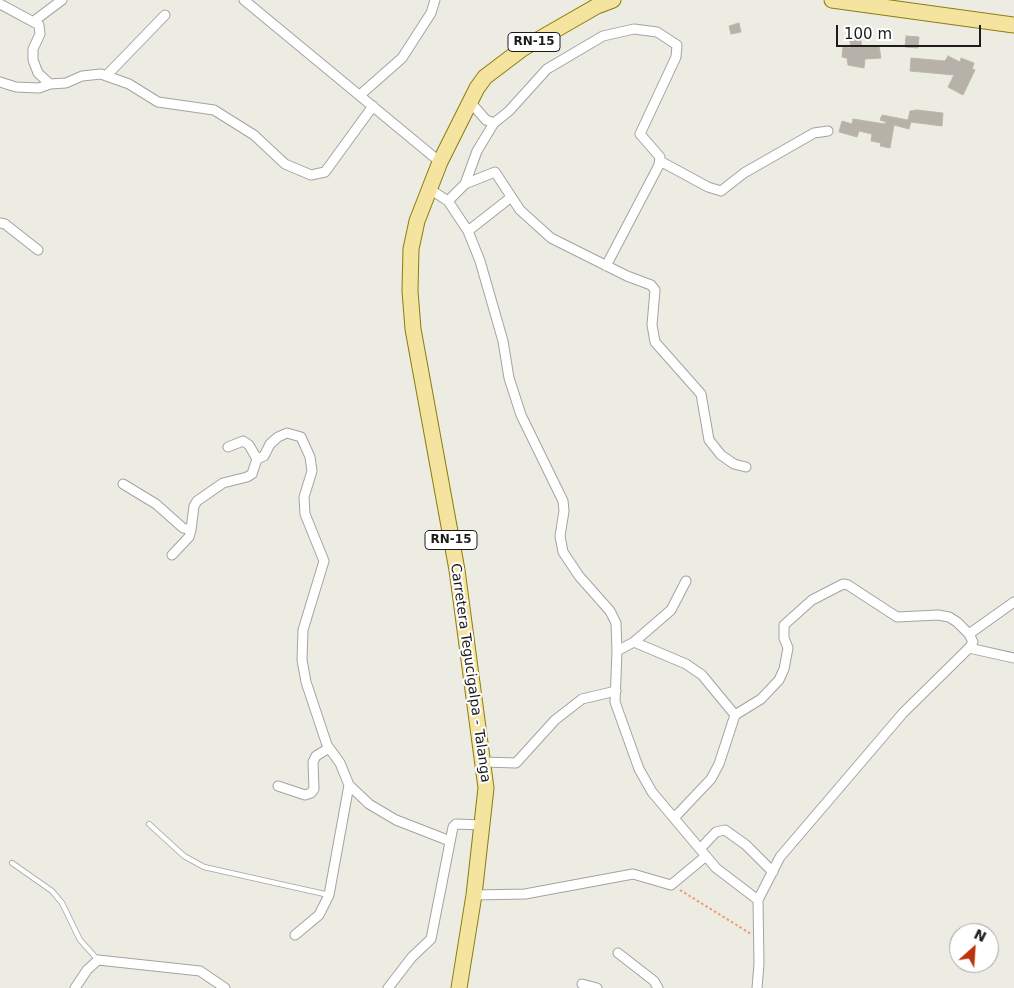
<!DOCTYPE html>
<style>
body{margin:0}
#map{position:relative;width:1014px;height:988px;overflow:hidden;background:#edece3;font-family:"DejaVu Sans",sans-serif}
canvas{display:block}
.north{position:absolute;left:949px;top:923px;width:50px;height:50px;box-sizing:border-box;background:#fff;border:1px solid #a4a4a4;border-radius:50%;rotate:26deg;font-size:14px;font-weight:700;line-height:20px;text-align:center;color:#1c1c1c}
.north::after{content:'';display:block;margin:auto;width:18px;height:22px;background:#bb340e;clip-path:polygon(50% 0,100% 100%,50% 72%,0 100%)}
.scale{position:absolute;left:836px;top:25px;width:145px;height:22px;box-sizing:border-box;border:2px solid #1c1c1c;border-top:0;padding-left:6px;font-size:15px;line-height:18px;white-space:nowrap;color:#1c1c1c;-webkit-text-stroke:4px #fff;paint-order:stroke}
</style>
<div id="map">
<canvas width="1014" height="988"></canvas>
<div class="north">N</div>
<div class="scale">100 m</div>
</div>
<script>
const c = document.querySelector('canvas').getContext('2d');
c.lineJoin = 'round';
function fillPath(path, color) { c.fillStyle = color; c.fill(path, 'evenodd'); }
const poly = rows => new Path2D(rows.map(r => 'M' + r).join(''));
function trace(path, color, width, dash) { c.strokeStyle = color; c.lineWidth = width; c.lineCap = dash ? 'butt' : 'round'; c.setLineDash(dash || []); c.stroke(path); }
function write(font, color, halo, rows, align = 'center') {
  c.font = font + ' "DejaVu Sans",sans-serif'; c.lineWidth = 4; c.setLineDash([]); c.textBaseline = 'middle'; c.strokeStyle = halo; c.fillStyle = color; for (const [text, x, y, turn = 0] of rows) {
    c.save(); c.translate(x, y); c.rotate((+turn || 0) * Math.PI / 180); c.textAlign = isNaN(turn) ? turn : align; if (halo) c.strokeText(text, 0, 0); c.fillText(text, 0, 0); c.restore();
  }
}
const building = poly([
 [739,23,741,32,731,34,729,26,739,23],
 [860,35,862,47,879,46,881,58,865,59,864,68,848,65,847,58,842,57,843,47,851,48,849,36,860,35],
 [906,36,919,37,918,48,905,47,906,36],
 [948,56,960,62,961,58,974,63,972,69,975,70,963,95,948,87,954,75,910,71,911,58,945,61,948,56],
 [917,110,943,113,942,126,911,122,909,129,894,125,890,148,880,146,881,143,871,141,872,134,859,131,857,137,839,132,842,121,852,124,853,119,885,124,886,122,880,120,882,115,908,120,910,111,917,110]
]);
fillPath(building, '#b6b2a9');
trace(building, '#beb6a6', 1);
const lane = poly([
 [149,824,184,856,204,867,329,895],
 [12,863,52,891,62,903,80,940,98,960]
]);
const street = poly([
 [244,0,440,162],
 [0,4,39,25,40,34,33,49,33,60,38,73,50,84,66,83,82,76,101,74,129,84,158,102,214,110,254,135,285,164,311,175,325,172,373,106],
 [34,21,62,0],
 [106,76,165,15],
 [0,82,16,87,39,88,50,84],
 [360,95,402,58,431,13,435,0],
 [471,103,486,120,494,123,509,111,547,69,603,36,634,29,657,32,677,45,676,57,640,134,660,157,659,165,606,266],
 [660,161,708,187,721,191,744,173,814,133,828,131],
 [465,184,477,151,494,123],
 [431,190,448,201,468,231,480,261,503,341,509,378,521,415,563,501,564,511,560,536,563,552,579,576,610,611,616,623,617,651],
 [448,201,465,184,495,172,520,210,551,238,627,276,651,285,655,290,652,325,655,342,701,394,709,440,721,455,734,464,746,467],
 [0,223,5,224,38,250],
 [468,231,510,198],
 [228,447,243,441,249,445,257,459,264,456,270,444,278,437,287,433,301,437,310,457,312,471,304,497,305,514,324,561,303,630,302,660,306,682,327,745,340,763,349,785,369,804,396,820,450,841],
 [123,484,156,504,183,528,191,530,194,506,197,501,223,483,247,477,252,474,257,459],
 [172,555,189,537,191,530],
 [686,581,671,610,634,642,617,651,615,702,639,769,652,792,716,868,758,900],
 [969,634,1014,602],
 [634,642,686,664,702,675,735,715],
 [484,762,516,763,555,720,582,699,616,691],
 [278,786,305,795,311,793,314,789,313,762,316,756,329,748],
 [675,817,711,779,719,764,735,715,761,699,779,680,784,669,788,648,784,638,784,625,812,600,843,584,848,585,897,617,938,615,949,617,957,622,969,634,973,642,969,648,1014,658],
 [700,849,716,832,725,830,746,845,773,872],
 [474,895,525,894,633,874,671,885,706,856],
 [295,935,319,915,329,895,349,785],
 [618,953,654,981,658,988],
 [582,984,597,988],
 [75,988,87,970,98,960,200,971,225,988],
 [388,988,412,957,431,939,453,827,456,824,482,825],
 [757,988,759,964,758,900,780,857,903,713,969,648]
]);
const primary = poly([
 [832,0,1014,25],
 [459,988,474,895,486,788,457,570,413,329,410,291,411,249,417,221,440,162,477,88,485,77,522,49,597,6,613,0]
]);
trace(lane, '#a3a3a3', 6);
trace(street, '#a3a3a3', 11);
trace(primary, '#8b7d0a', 17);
trace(poly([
 [680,890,751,934]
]), '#f09a71', 2, [2.5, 2.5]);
trace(lane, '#fff', 4.5);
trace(street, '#fff', 9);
trace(primary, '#f5e3a0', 15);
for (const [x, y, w] of [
 [534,42,52],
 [451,540,52]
]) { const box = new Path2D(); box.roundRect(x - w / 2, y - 9.5, w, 19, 4); c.fillStyle = '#fff'; c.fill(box); trace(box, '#1c1c1c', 1); }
write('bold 12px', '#1c1c1c', null, [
 ["RN-15",534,42],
 ["RN-15",451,540]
]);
write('14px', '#1c1c1c', '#fff', [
 ["Carretera Tegucigalpa - Talanga",470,673,82]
]);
</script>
